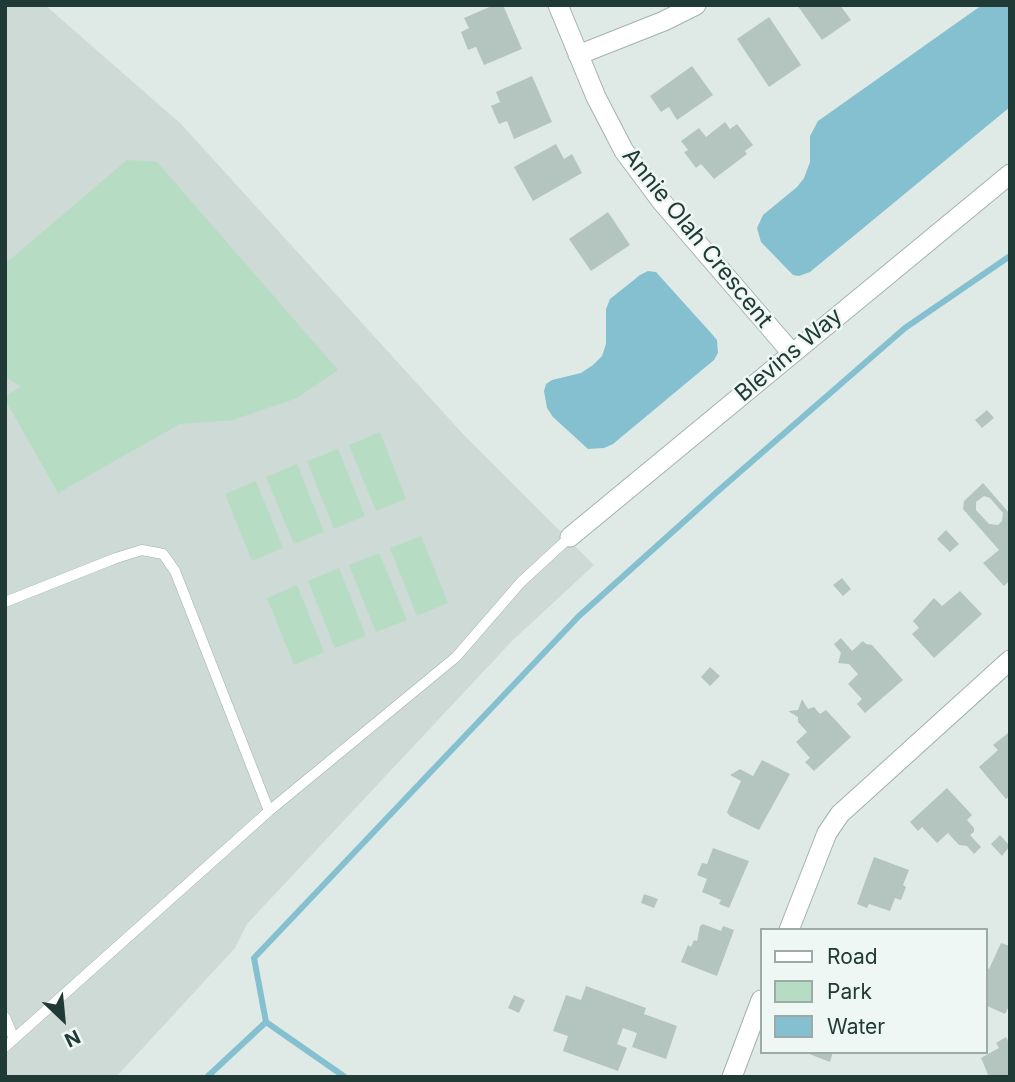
<!DOCTYPE html>
<style>
body{margin:0}
#map{position:relative;width:1015px;height:1082px;overflow:hidden;background:#dfeae6;font-family:Inter,sans-serif}
canvas{display:block}
.frame{position:absolute;inset:0;border:7px solid #203a35;pointer-events:none}
.legend{position:absolute;left:760px;top:928px;width:228px;height:126px;box-sizing:border-box;background:#eff7f4;border:2px solid #9caba8;margin:0;padding:9px 12px;list-style:none;font-size:21px;color:#203a35}
.legend li{display:flex;align-items:center;gap:14px;height:35px}
.legend b{width:35px;border:2px solid #9caba8}
.north{position:absolute;left:28px;top:984px;width:70px;height:70px;-webkit-text-stroke:5px #eff7f4;paint-order:stroke;rotate:154deg;font-size:19px;font-weight:700;line-height:28px;text-align:center;color:#203a35}
.north::after{content:'';display:block;margin:auto;width:24px;height:32px;background:#203a35;clip-path:polygon(50% 0,100% 100%,50% 72%,0 100%)}
</style>
<div id="map">
<canvas width="1015" height="1082"></canvas>
<div class="frame"></div>
<ul class="legend">
<li><b style="height:9px;background:#fff"></b>Road</li>
<li><b style="height:19px;background:#b7dcc4"></b>Park</li>
<li><b style="height:19px;background:#85c0d1"></b>Water</li>
</ul>
<div class="north">N</div>
</div>
<script>
const c = document.querySelector('canvas').getContext('2d');
c.lineJoin = 'round';
function fillPath(path, color) { c.fillStyle = color; c.fill(path, 'evenodd'); }
const poly = rows => new Path2D(rows.map(r => 'M' + r).join(''));
function trace(path, color, width, dash) { c.strokeStyle = color; c.lineWidth = width; c.lineCap = dash ? 'butt' : 'round'; c.setLineDash(dash || []); c.stroke(path); }
function write(font, color, halo, rows, align = 'center') {
  c.font = font + ' Inter,sans-serif'; c.lineWidth = 5; c.setLineDash([]); c.textBaseline = 'middle'; c.strokeStyle = halo; c.fillStyle = color; for (const [text, x, y, turn = 0] of rows) {
    c.save(); c.translate(x, y); c.rotate((+turn || 0) * Math.PI / 180); c.textAlign = isNaN(turn) ? turn : align; if (halo) c.strokeText(text, 0, 0); c.fillText(text, 0, 0); c.restore();
  }
}
fillPath(poly([
 [5,5,45,5,181,124,463,434,594,565,512,641,247,924,235,948,116,1077,5,1077]
]), '#cddad5');
fillPath(poly([
 [127,160,157,162,338,370,297,398,233,420,180,424,58,493,5,399,5,396,21,387,5,376,5,264],
 [380,432,406,499,376,511,349,445],
 [338,449,365,516,334,529,307,461],
 [297,464,324,532,294,544,266,477],
 [256,481,283,548,252,561,225,494],
 [421,536,448,603,417,616,390,548],
 [379,553,407,620,376,632,349,565],
 [339,568,366,636,335,648,308,581],
 [297,585,324,652,294,665,267,598]
]), '#b7dcc4');
fillPath(poly([
 [982,5,1010,5,1010,107,810,272,799,276,793,275,761,242,757,228,763,215,797,187,804,178,810,162,810,136,818,121],
 [648,271,656,272,711,333,717,340,718,353,714,360,613,444,604,448,588,449,553,417,547,408,544,391,546,384,552,380,581,373,593,365,602,356,606,344,606,309,610,299,640,275]
]), '#85c0d1');
trace(poly([
 [207,1077,266,1022],
 [345,1077,266,1022,254,958,579,616,718,491,905,328,1010,256]
]), '#85c0d1', 6);
fillPath(poly([
 [494,5,503,5,522,49,484,65,476,47,468,50,461,32,469,28,464,18],
 [797,5,840,5,851,20,822,40],
 [769,17,801,65,769,87,737,39],
 [692,66,713,95,677,120,669,107,661,112,650,96],
 [532,76,552,122,514,139,507,121,499,124,491,106,500,102,496,92],
 [725,122,730,129,737,124,753,145,745,151,747,154,714,179,701,164,696,168,684,152,688,150,681,141,699,128,706,137],
 [556,144,564,159,572,154,582,173,533,201,514,167],
 [608,212,630,245,591,271,569,239],
 [987,410,994,418,982,428,975,420],
 [983,483,1010,514,1010,580,1004,586,983,563,999,550,963,509,964,501],
 [984,496,990,498,1003,513,1002,521,998,525,989,524,976,510,976,502],
 [946,530,959,544,950,552,937,539],
 [842,578,851,589,843,596,833,585],
 [960,591,982,614,934,658,912,634,919,628,913,621,934,598,942,606],
 [841,638,852,651,863,641,866,644,872,645,903,680,865,713,857,704,862,699,848,684,858,674,849,664,838,663,841,653,834,644],
 [710,667,720,676,710,686,701,677],
 [802,699,808,709,814,707,820,714,826,710,851,737,814,771,805,762,810,758,796,742,807,732,798,722,798,717,788,711,798,710],
 [1008,733,1010,735,1010,796,1006,799,979,767,998,750,993,745],
 [762,760,790,774,759,830,730,816,727,812,741,781,730,775,740,769,753,776],
 [947,788,972,815,967,820,974,828,974,832,970,835,981,847,974,854,967,846,959,845,948,833,937,843,922,827,918,831,910,822],
 [1000,835,1010,846,1002,856,991,844],
 [713,848,749,861,729,908,719,904,721,900,702,892,707,879,697,875,702,863,707,864],
 [874,857,909,870,903,885,906,887,901,900,895,898,890,911,869,904,867,908,857,904],
 [644,894,658,899,654,908,641,903],
 [703,924,721,931,723,926,734,930,717,976,681,962,688,945,691,947,694,940,697,941,700,926],
 [1001,943,1010,946,1010,1004,1005,1014,985,1005,985,967,989,969],
 [586,986,646,1008,644,1014,677,1026,666,1059,632,1047,637,1033,623,1028,617,1044,627,1048,618,1071,563,1051,568,1036,553,1031,566,995,581,1000],
 [514,995,525,1000,519,1013,508,1008],
 [1006,1037,1010,1044,1010,1077,989,1077,981,1058,999,1048,996,1043],
 [804,1052,833,1052,830,1062]
]), '#b4c5bf');
const service = poly([
 [5,602,116,558,142,550,163,554,175,571,269,811,5,1047],
 [269,811,456,657,521,582,570,537],
 [5,1017,14,1039]
]);
const minor = poly([
 [558,5,596,97,624,151,662,202,791,352],
 [578,55,664,21,696,5],
 [570,537,1010,174],
 [789,930,827,833,840,814,1010,660],
 [732,1077,761,1000]
]);
trace(service, '#a2b2ad', 11);
trace(minor, '#a2b2ad', 21);
trace(service, '#fff', 10);
trace(minor, '#fff', 19);
write('23px', '#203a35', '#eff7f4', [
 ["Annie Olah Crescent",697,238,51],
 ["Blevins Way",789,355,-40]
]);
</script>
